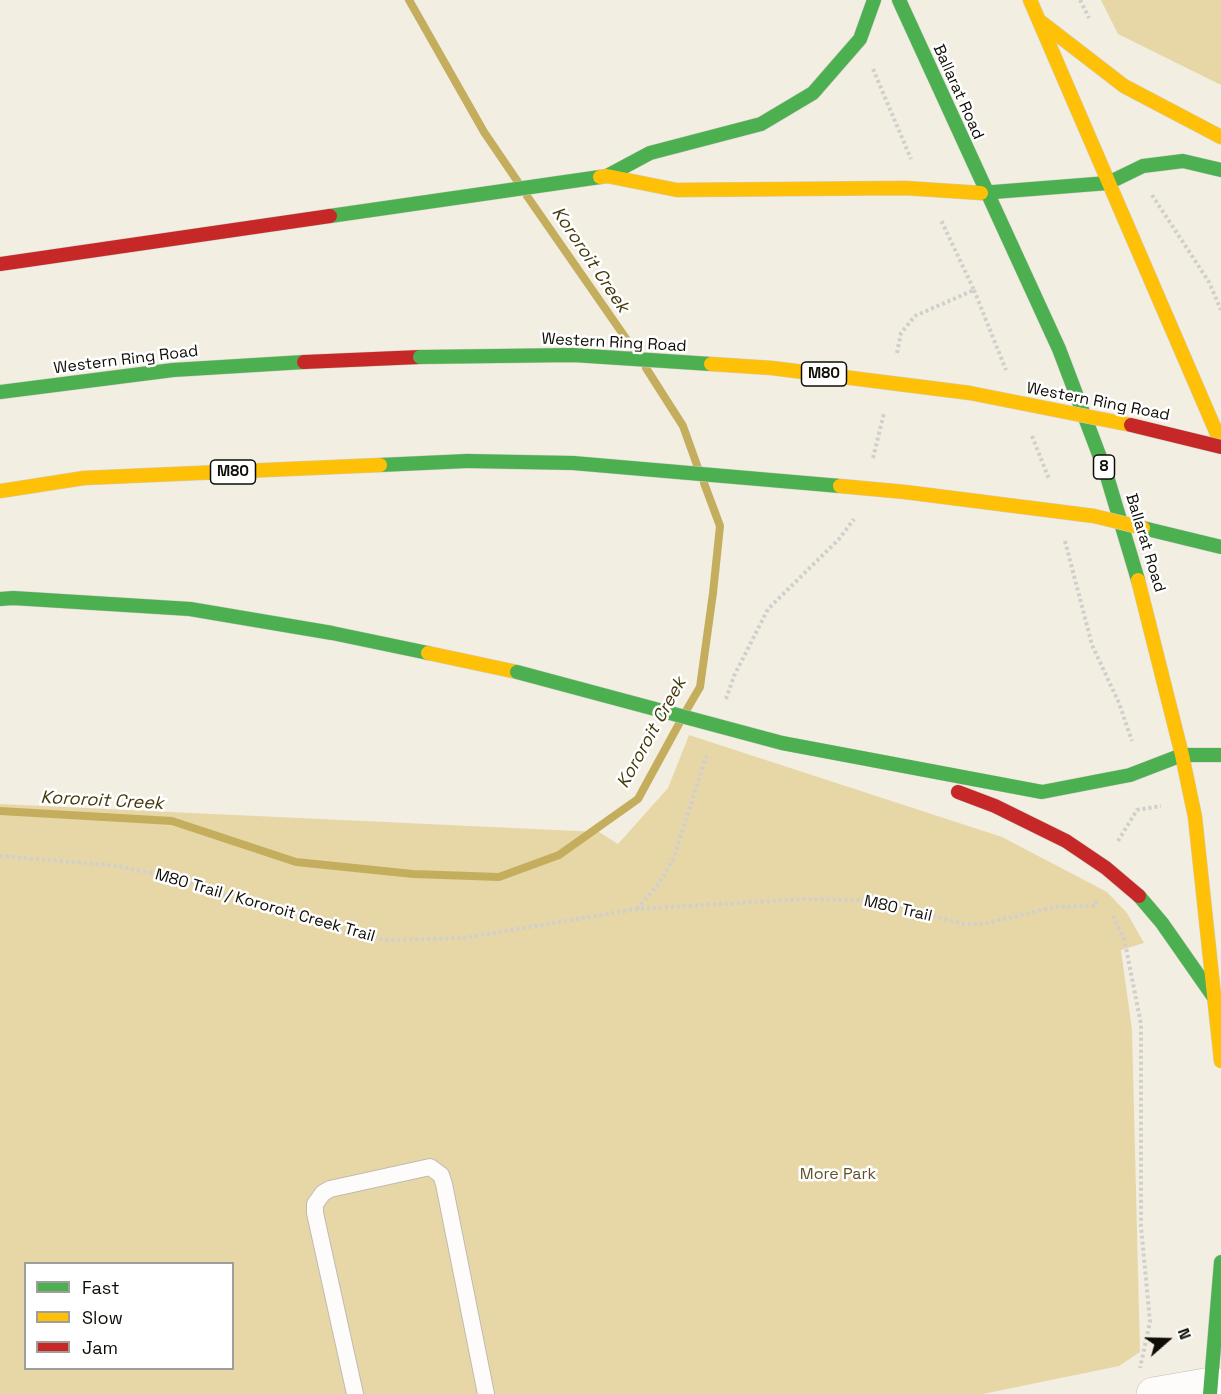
<!DOCTYPE html>
<style>
body{margin:0}
#map{position:relative;width:1221px;height:1394px;overflow:hidden;background:#f3eee2;font-family:"Space Grotesk",sans-serif}
canvas{display:block}
.legend{position:absolute;left:24px;top:1262px;width:210px;height:108px;box-sizing:border-box;background:#fff;border:2px solid #9f9e9b;margin:0;padding:8px 10px;list-style:none;font-size:18px;color:#0f0d06}
.legend li{display:flex;align-items:center;gap:12px;height:30px}
.legend b{width:30px;border:2px solid #9f9e9b}
.north{position:absolute;left:1137px;top:1310px;width:60px;height:60px;-webkit-text-stroke:4px #fff;paint-order:stroke;rotate:70deg;font-size:16px;font-weight:700;line-height:24px;text-align:center;color:#0f0d06}
.north::after{content:'';display:block;margin:auto;width:21px;height:27px;background:#0f0d06;clip-path:polygon(50% 0,100% 100%,50% 72%,0 100%)}
</style>
<div id="map">
<canvas width="1221" height="1394"></canvas>
<ul class="legend">
<li><b style="height:8px;background:#4caf50"></b>Fast</li>
<li><b style="height:8px;background:#ffc107"></b>Slow</li>
<li><b style="height:8px;background:#c62828"></b>Jam</li>
</ul>
<div class="north">N</div>
</div>
<script>
const c = document.querySelector('canvas').getContext('2d');
c.lineJoin = 'round';
function fillPath(path, color) { c.fillStyle = color; c.fill(path, 'evenodd'); }
const poly = rows => new Path2D(rows.map(r => 'M' + r).join(''));
function trace(path, color, width, dash) { c.strokeStyle = color; c.lineWidth = width; c.lineCap = dash ? 'butt' : 'round'; c.setLineDash(dash || []); c.stroke(path); }
function write(font, color, halo, rows, align = 'center') {
  c.font = font + ' "Space Grotesk",sans-serif'; c.lineWidth = 5; c.setLineDash([]); c.textBaseline = 'middle'; c.strokeStyle = halo; c.fillStyle = color; for (const [text, x, y, turn = 0] of rows) {
    c.save(); c.translate(x, y); c.rotate((+turn || 0) * Math.PI / 180); c.textAlign = isNaN(turn) ? turn : align; if (halo) c.strokeText(text, 0, 0); c.fillText(text, 0, 0); c.restore();
  }
}
fillPath(poly([
 [1101,0,1221,0,1221,85,1118,34],
 [689,735,1002,837,1107,892,1127,913,1144,943,1121,950,1132,1030,1140,1352,1119,1366,983,1394,0,1394,0,804,599,832,618,844,668,788],
 [26,1264,232,1264,232,1368,26,1368]
]), '#e7d7a7');
trace(poly([
 [409,0,484,132,518,182],
 [527,196,634,350],
 [646,368,683,426,698,468],
 [686,711,700,687,713,593,720,526,704,483],
 [0,811,172,821,296,862,413,874,499,877,559,855,638,799,680,722]
]), '#c4ae5e', 8);
const lane = poly([
 [355,1394,315,1213,315,1204,323,1193,330,1189,430,1167,441,1175,444,1184,486,1394]
]);
const street = poly([
 [1153,1394,1211,1384,1221,1385]
]);
const fast = poly([
 [899,0,1059,349,1106,473,1138,580],
 [607,176,650,153,761,124,813,93,860,39,874,0],
 [981,193,1108,183,1143,166,1183,161,1221,170],
 [330,216,600,177],
 [0,392,173,370,304,362],
 [380,465,467,461],
 [0,599,13,598,190,609,332,633,428,653],
 [782,743,1042,792,1130,775,1182,755,1221,755],
 [1139,896,1162,923,1213,996],
 [1210,1394,1221,1262]
]);
const slow = poly([
 [1030,0,1221,443],
 [1041,22,1124,86,1221,137],
 [600,177,607,176,677,190,905,188,981,193],
 [0,491,84,478,380,465],
 [1138,580,1182,755,1195,817,1221,1061],
 [428,653,517,672]
]);
const jam = poly([
 [0,264,330,216],
 [304,362,420,357],
 [958,792,995,806,1066,841,1106,868,1139,896]
]);
trace(lane, '#bfbbb2', 18);
trace(street, '#bfbbb2', 34);
trace(fast, '#d0cdc8', 15);
trace(slow, '#d0cdc8', 15);
trace(jam, '#d0cdc8', 15);
trace(poly([
 [1080,0,1089,18],
 [873,69,911,159],
 [1152,195,1209,282,1221,310],
 [974,290,1006,370],
 [897,353,901,333,915,316,974,290,941,220],
 [1032,436,1049,479],
 [873,458,884,413],
 [1065,541,1092,645,1119,703,1132,741],
 [726,699,734,676,768,609,839,539,854,519],
 [1118,841,1137,810,1161,806],
 [0,856,118,866,165,876,310,921,385,940,464,938,637,909,806,899,864,900,888,904,964,924,983,924,1054,907,1095,906,1097,899],
 [637,909,659,883,673,860,707,754],
 [1113,916,1124,938,1141,1024,1141,1226,1150,1322,1140,1368]
]), '#d0cfcc', 4, [3, 3]);
trace(lane, '#fdfcfb', 16);
trace(street, '#fdfcfb', 33);
trace(fast, '#4caf50', 14);
trace(slow, '#ffc107', 14);
trace(jam, '#c62828', 14);
const fastBridge = poly([
 [420,357,573,355,711,364],
 [467,461,573,463,840,486],
 [1143,528,1221,547],
 [517,672,782,743]
]);
const slowBridge = poly([
 [711,364,772,368,970,393,1131,425],
 [840,486,905,492,1094,516,1143,528]
]);
const jamBridge = poly([
 [1131,425,1221,447]
]);
trace(fastBridge, '#d0cdc8', 15, []);
trace(slowBridge, '#d0cdc8', 15, []);
trace(jamBridge, '#d0cdc8', 15, []);
trace(fastBridge, '#4caf50', 14);
trace(slowBridge, '#ffc107', 14);
trace(jamBridge, '#c62828', 14);
for (const [x, y, w] of [
 [824,374,45],
 [1104,467,21],
 [233,472,45]
]) { const box = new Path2D(); box.roundRect(x - w / 2, y - 12, w, 24, 4.5); c.fillStyle = '#fff'; c.fill(box); trace(box, '#0f0d06', 1.5); }
write('bold 15px', '#0f0d06', null, [
 ["M80",824,374],
 ["8",1104,467],
 ["M80",233,472]
]);
write('16px', '#0f0d06', '#fff', [
 ["Ballarat Road",958,92,66],
 ["Western Ring Road",614,343,3],
 ["Western Ring Road",126,360,-7],
 ["Western Ring Road",1098,402,11],
 ["Ballarat Road",1145,543,73],
 ["M80 Trail / Kororoit Creek Trail",265,906,16],
 ["M80 Trail",898,909,13]
]);
write('16px', '#605329', '#fff', [
 ["More Park",838,1175]
]);
write('italic 18px', '#45390c', '#fff', [
 ["Kororoit Creek",590,260,56],
 ["Kororoit Creek",652,733,-61],
 ["Kororoit Creek",102,801,3]
]);
</script>
